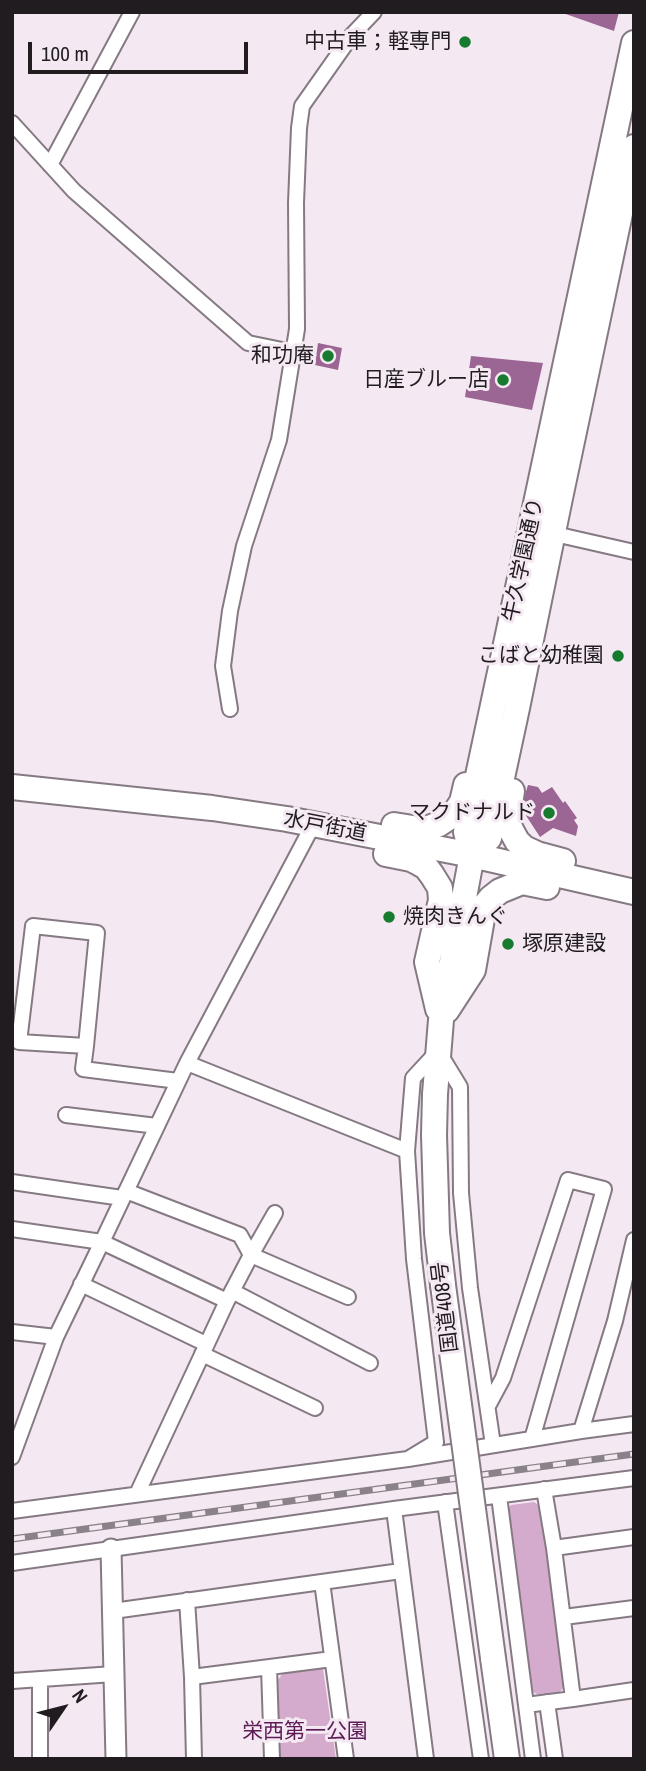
<!DOCTYPE html>
<meta charset="utf-8">
<style>
body{margin:0}
#map{position:relative;width:646px;height:1771px;overflow:hidden;background:#f4e8f2;font-family:"Archivo Narrow",sans-serif}
canvas{display:block}
.frame{position:absolute;inset:0;border:14px solid #201c1f;pointer-events:none}
.north{position:absolute;left:28px;top:1673px;width:70px;height:70px;-webkit-text-stroke:5px #f4e8f2;paint-order:stroke;rotate:55deg;font-size:19px;font-weight:700;line-height:28px;text-align:center;color:#201c1f}
.north::after{content:'';display:block;margin:auto;width:24px;height:32px;background:#201c1f;clip-path:polygon(50% 0,100% 100%,50% 72%,0 100%)}
.scale{position:absolute;left:28px;top:42px;width:220px;height:32px;box-sizing:border-box;border:4px solid #201c1f;border-top:0;padding-left:9px;font-size:21px;line-height:24px;white-space:nowrap;color:#201c1f;-webkit-text-stroke:5px #f4e8f2;paint-order:stroke}
</style>
<div id="map">
<canvas width="646" height="1771"></canvas>
<div class="frame"></div>
<div class="north">N</div>
<div class="scale">100 m</div>
</div>
<script>
const c = document.querySelector('canvas').getContext('2d');
c.lineJoin = 'round';
function fillPath(path, color) { c.fillStyle = color; c.fill(path, 'evenodd'); }
const poly = rows => new Path2D(rows.map(r => 'M' + r).join(''));
function trace(path, color, width, dash) { c.strokeStyle = color; c.lineWidth = width; c.lineCap = dash ? 'butt' : 'round'; c.setLineDash(dash || []); c.stroke(path); }
function write(font, color, halo, rows, align = 'center') {
  c.font = font + ' "Archivo Narrow","Noto Sans JP",sans-serif'; c.lineWidth = 6; c.setLineDash([]); c.textBaseline = 'middle'; c.strokeStyle = halo; c.fillStyle = color; for (const [text, x, y, turn = 0] of rows) {
    c.save(); c.translate(x, y); c.rotate((+turn || 0) * Math.PI / 180); c.textAlign = isNaN(turn) ? turn : align; if (halo) c.strokeText(text, 0, 0); c.fillText(text, 0, 0); c.restore();
  }
}
fillPath(poly([
 [534,1502,544,1509,568,1681,560,1692,539,1695,529,1690,503,1515,511,1505],
 [286,1669,323,1669,336,1759,279,1759,277,1681]
]), '#d4abcc');
fillPath(poly([
 [560,12,619,12,614,31],
 [318,343,342,348,338,370,315,365],
 [471,356,543,363,532,410,465,397],
 [528,785,538,787,542,793,552,787,563,803,565,801,577,818,574,820,578,826,576,836,553,828,540,837,521,808]
]), '#9b6693');
const street = poly([
 [12,123,74,191,248,343,292,352],
 [50,165,132,12],
 [546,532,634,552],
 [230,709,223,666,230,611,244,546,279,440,297,329,296,203,299,128,302,106,352,35,374,12],
 [86,1046,19,1042,33,926,97,933,86,1046,83,1069,178,1081],
 [187,1063,407,1151],
 [66,1115,157,1126],
 [12,1182,122,1198],
 [126,1191,240,1235,251,1255,348,1297],
 [12,1229,102,1242,227,1301,251,1255,275,1213],
 [81,1284,206,1344],
 [232,1291,370,1363],
 [12,1332,56,1337],
 [202,1354,315,1408],
 [488,1406,503,1378,568,1180,604,1189,532,1439],
 [581,1431,615,1321,634,1240],
 [12,1457,56,1337,102,1242,187,1063,313,825],
 [408,1459,436,1442,414,1259,407,1151,413,1078,438,1051,460,1087,461,1193,470,1288,493,1445],
 [544,1489,554,1548],
 [137,1494,227,1301],
 [499,1496,526,1705],
 [445,1502,481,1759],
 [394,1509,426,1759],
 [12,1511,408,1459,581,1431,634,1424],
 [12,1563,394,1509,634,1478],
 [322,1582,346,1759],
 [187,1600,192,1677,194,1759],
 [113,1611,401,1571],
 [564,1617,634,1608],
 [269,1667,272,1759],
 [192,1677,332,1659],
 [12,1681,114,1674],
 [573,1699,634,1690],
 [547,1702,555,1759],
 [40,1759,40,1679],
 [533,1759,526,1705,573,1699,554,1548,634,1537]
]);
const secondary = poly([
 [111,1549,116,1759]
]);
const highway = poly([
 [12,787,212,808,287,819,472,855,634,892],
 [512,791,508,817,510,828,517,841,524,848,537,854,563,861],
 [394,825,419,829,429,828,439,824,454,814,462,802,466,785],
 [386,854,411,859,419,863,426,867,432,875,440,888,441,900,427,962,438,1009],
 [472,855,489,838,517,708,560,498,634,147],
 [447,1010,473,970,483,913,486,904,491,898,500,891,522,882,547,887],
 [443,1285,437,1233,434,1135,435,1094,441,1020,472,855,466,832,634,43],
 [493,1658,507,1759]
]);
trace(street, '#857a83', 18);
trace(secondary, '#857a83', 23);
trace(highway, '#857a83', 28);
trace(street, '#fff', 14);
trace(secondary, '#fff', 19);
trace(highway, '#fff', 24);
const rail = poly([
 [12,1539,634,1454]
]);
trace(rail, '#8a8289', 7);
trace(rail, '#f4e8f2', 4.5, [13]);
const highwayBridge = poly([
 [443,1285,493,1658]
]);
trace(highwayBridge, '#857a83', 28, []);
trace(highwayBridge, '#fff', 24);
for (const [x, y, r, color] of [
 [465,42,7,"#167b2e"],
 [328,356,7,"#167b2e"],
 [503,380,7,"#167b2e"],
 [618,656,7,"#167b2e"],
 [549,813,7,"#167b2e"],
 [389,917,7,"#167b2e"],
 [508,944,7,"#167b2e"]
]) { const dot = new Path2D(); dot.arc(x, y, r, 0, 2 * Math.PI); c.fillStyle = color; c.fill(dot); trace(dot, '#f4e8f2', 2.5); }
write('21px', '#201c1f', '#f4e8f2', [
 ["中古車；軽専門",451,42],
 ["和功庵",314,356],
 ["日産ブルー店",489,380],
 ["こばと幼稚園",604,656],
 ["マクドナルド",535,813],
 ["焼肉きんぐ",403,917,"left"],
 ["塚原建設",522,944,"left"]
], 'right');
write('21px', '#201c1f', '#f4e8f2', [
 ["牛久学園通り",524,560,-78],
 ["水戸街道",325,827,11],
 ["国道408号",446,1307,-97]
]);
write('21px', '#5d1b56', '#f4e8f2', [
 ["栄西第一公園",305,1732]
]);
</script>
